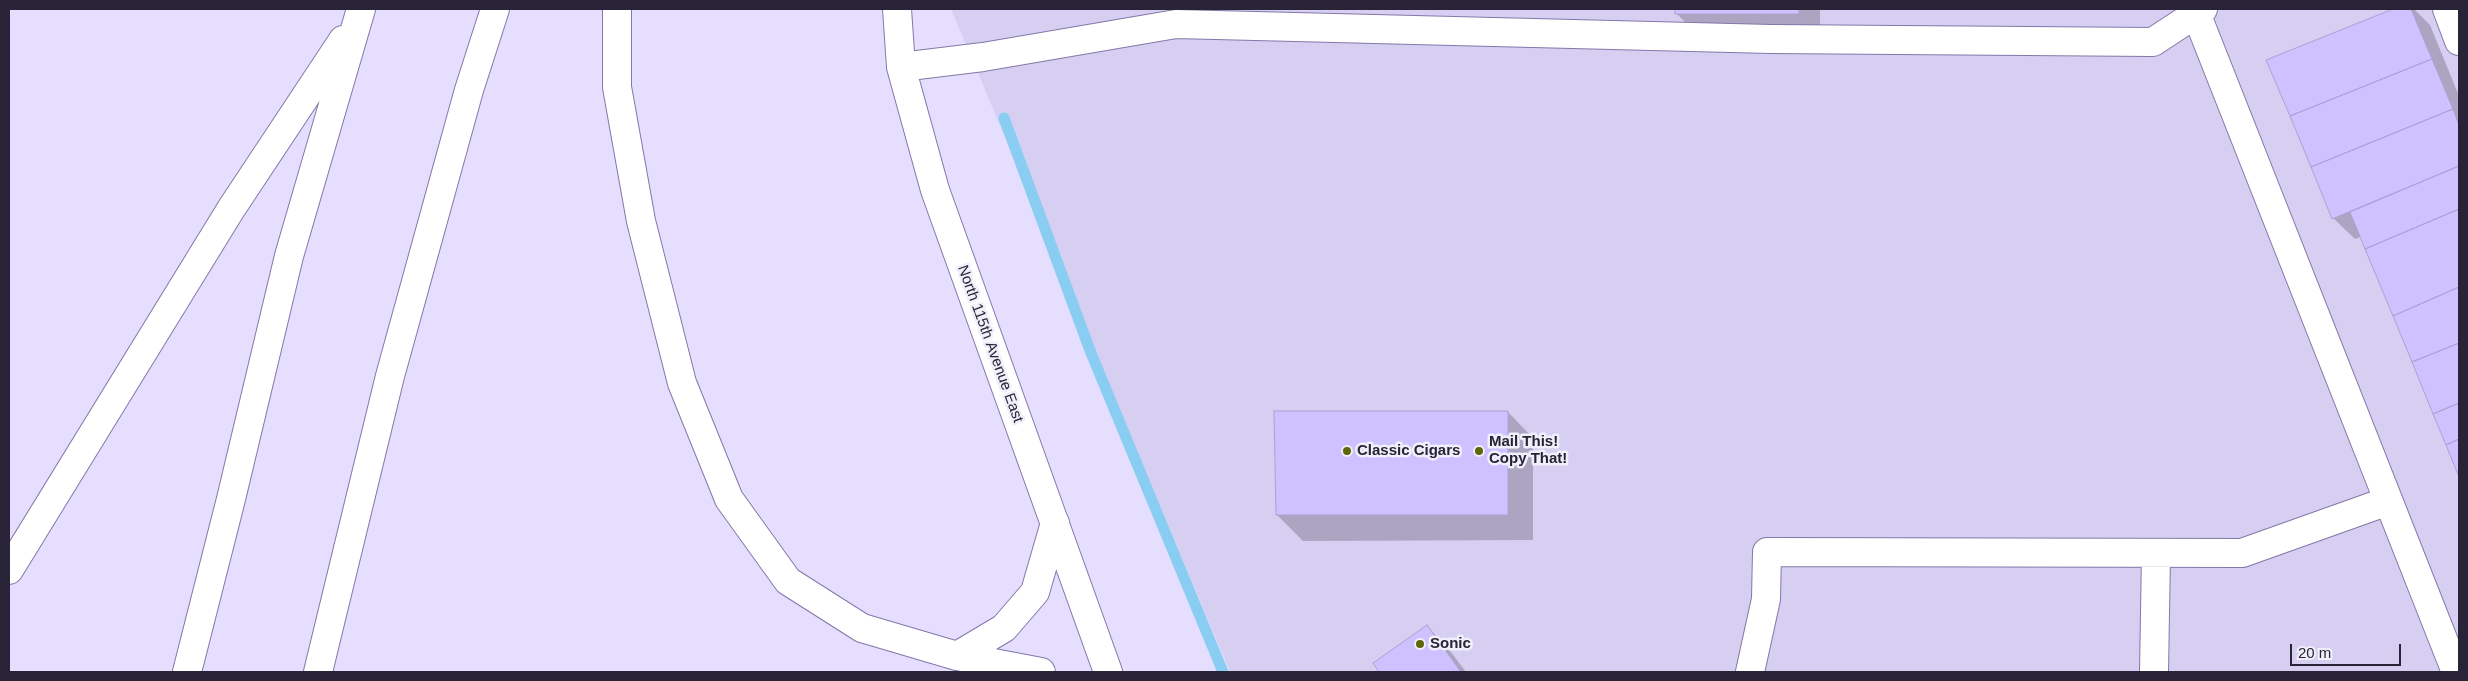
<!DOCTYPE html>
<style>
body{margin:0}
#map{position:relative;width:2468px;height:681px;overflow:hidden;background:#e5defe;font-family:Helvetica,sans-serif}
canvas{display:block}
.frame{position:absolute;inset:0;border:10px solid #282337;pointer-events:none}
.scale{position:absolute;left:2290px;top:644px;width:111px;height:22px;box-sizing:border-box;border:2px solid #282337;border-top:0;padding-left:6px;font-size:15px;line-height:18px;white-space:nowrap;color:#282337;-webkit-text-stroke:4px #f1eff9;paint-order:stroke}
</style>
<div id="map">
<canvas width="2468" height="681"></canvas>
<div class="frame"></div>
<div class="scale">20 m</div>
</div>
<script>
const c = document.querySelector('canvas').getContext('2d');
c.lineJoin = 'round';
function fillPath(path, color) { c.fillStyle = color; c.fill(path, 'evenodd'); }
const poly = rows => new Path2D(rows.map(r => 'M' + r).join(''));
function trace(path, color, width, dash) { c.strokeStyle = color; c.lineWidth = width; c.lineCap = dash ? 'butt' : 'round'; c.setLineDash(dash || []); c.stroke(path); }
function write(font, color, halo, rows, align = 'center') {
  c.font = font + ' Helvetica,sans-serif'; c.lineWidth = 5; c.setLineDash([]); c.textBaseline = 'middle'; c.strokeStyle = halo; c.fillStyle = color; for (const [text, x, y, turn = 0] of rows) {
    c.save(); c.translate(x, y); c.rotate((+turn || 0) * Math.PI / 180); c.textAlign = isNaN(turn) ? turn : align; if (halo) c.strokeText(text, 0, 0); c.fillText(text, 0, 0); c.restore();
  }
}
fillPath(poly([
 [951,9,2459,9,2459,672,1230,672]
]), '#d6cff2');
fillPath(poly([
 [1291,9,1820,9,1820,35,1698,35,1676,13,1676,9],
 [2396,9,2414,9,2430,25,2459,96,2459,474,2361,237,2355,239,2333,218,2268,61],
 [1508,412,1533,438,1533,540,1303,541,1277,515],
 [1427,626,1448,648,1466,672,1381,672,1374,663]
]), '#0003');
trace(poly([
 [1004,118,1091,353,1223,672]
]), '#8acdf3', 11);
const building = poly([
 [1675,9,1799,9,1799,14,1675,14,1675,9],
 [2393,9,2411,9,2432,59,2290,116,2266,60,2393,9],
 [2432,59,2453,109,2311,167,2290,116,2432,59],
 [2453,109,2459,125,2459,166,2332,219,2311,167,2453,109],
 [2459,166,2459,209,2365,249,2350,212,2459,166],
 [2459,209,2459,287,2393,316,2365,249,2459,209],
 [2459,287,2459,343,2412,362,2393,316,2459,287],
 [2459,343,2459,403,2433,414,2412,362,2459,343],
 [2459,403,2459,439,2446,445,2433,414,2459,403],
 [1274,411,1508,411,1508,515,1276,515,1274,411],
 [2459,439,2459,477,2446,445,2459,439],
 [1427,625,1461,672,1379,672,1373,663,1427,625]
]);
fillPath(building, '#cec1ff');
trace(building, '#aca1d3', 1);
const minor = poly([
 [897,9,901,67,935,190,1108,672],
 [2447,9,2459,41],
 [2196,13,2456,672],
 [901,67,983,57,1176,24,1771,39,2153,42,2203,9],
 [1750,672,1766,599,1767,552,2242,553,2388,501],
 [2154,672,2156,554]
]);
const highway = poly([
 [617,9,617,87,641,221,682,383,729,499,788,581,862,628,957,656,1041,672],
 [9,570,231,209,343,40],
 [957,656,1004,628,1035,592,1055,523],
 [187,672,231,499,289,256,361,9],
 [318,672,390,376,469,90,495,9]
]);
trace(minor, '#8378a8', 30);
trace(highway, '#8378a8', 30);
trace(minor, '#fff', 28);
trace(highway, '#fff', 28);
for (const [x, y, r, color] of [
 [1347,451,5,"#5f6606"],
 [1479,451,5,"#5f6606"],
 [1420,644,5,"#5f6606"]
]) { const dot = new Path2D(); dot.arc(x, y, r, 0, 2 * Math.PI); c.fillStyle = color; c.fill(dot); trace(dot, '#f1eff9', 2); }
write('15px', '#282337', '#f1eff9', [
 ["North 115th Avenue East",990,344,70]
]);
write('bold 15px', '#282337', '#f1eff9', [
 ["Mail This!",1489,442],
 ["Copy That!",1489,459],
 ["Classic Cigars",1357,451],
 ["Sonic",1430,644]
], 'left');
</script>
